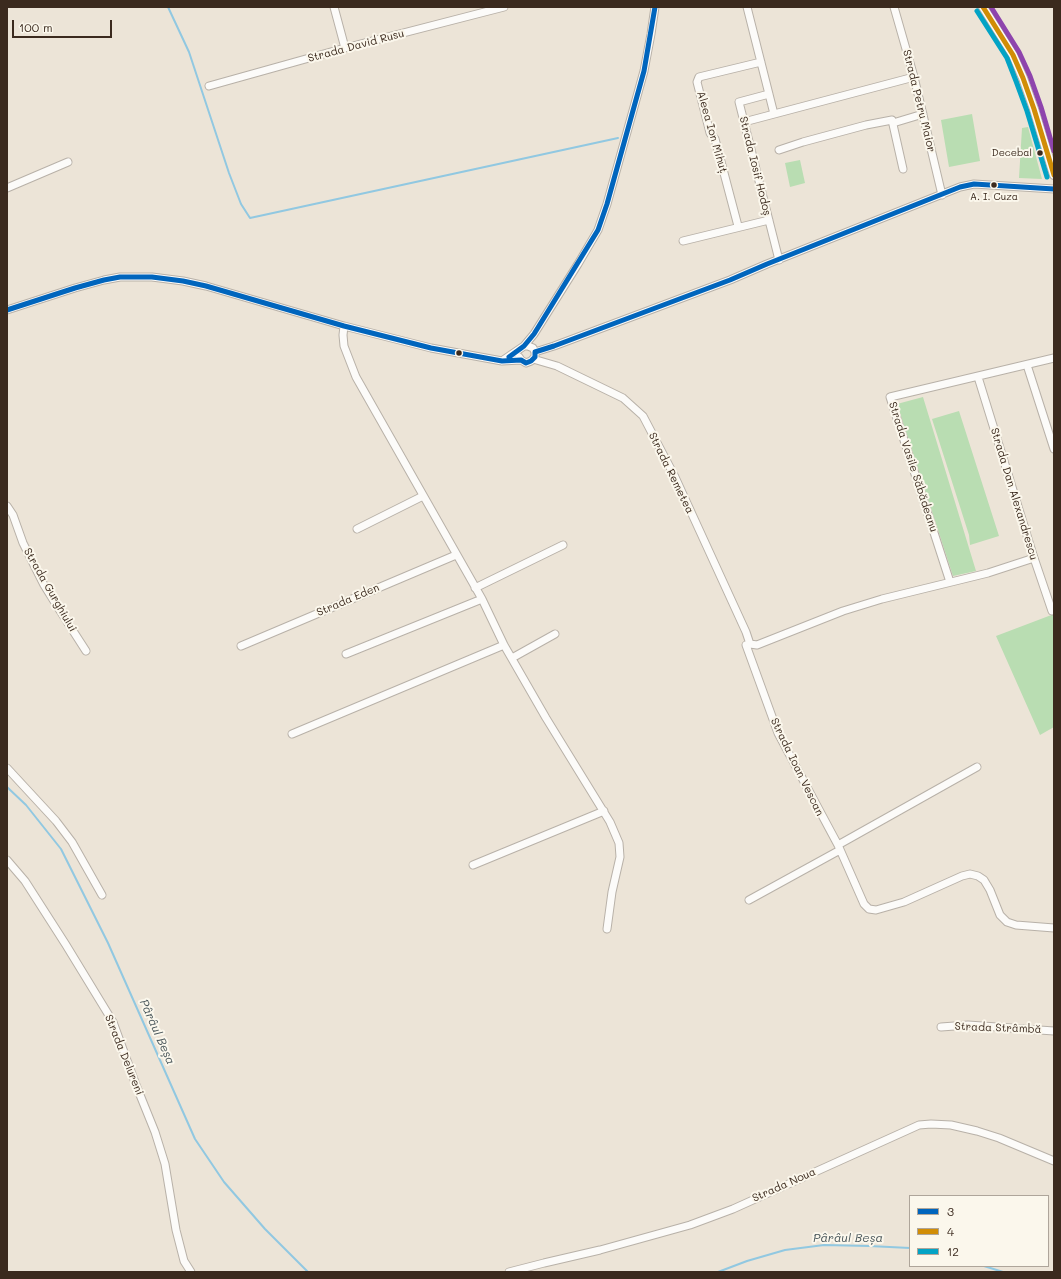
<!DOCTYPE html>
<meta charset="utf-8">
<style>
body{margin:0}
#map{position:relative;width:1061px;height:1279px;overflow:hidden;background:#ece4d7;font-family:Mali,sans-serif}
canvas{display:block}
.frame{position:absolute;inset:0;border:8px solid #3b2a1e;pointer-events:none}
.legend{position:absolute;left:909px;top:1195px;width:140px;height:72px;box-sizing:border-box;background:#fbf7ec;border:1px solid #aea59a;margin:0;padding:5px 7px;list-style:none;font-size:12px;color:#3b2a1e}
.legend li{display:flex;align-items:center;gap:8px;height:20px}
.legend b{width:20px;border:1px solid #aea59a}
.scale{position:absolute;left:12px;top:20px;width:100px;height:18px;box-sizing:border-box;border:2px solid #3b2a1e;border-top:0;padding-left:5px;font-size:12px;line-height:14px;white-space:nowrap;color:#3b2a1e;-webkit-text-stroke:3px #fbf7ec;paint-order:stroke}
</style>
<div id="map">
<canvas width="1061" height="1279"></canvas>
<div class="frame"></div>
<ul class="legend">
<li><b style="height:5px;background:#0065bd"></b>3</li>
<li><b style="height:5px;background:#d18d06"></b>4</li>
<li><b style="height:5px;background:#03a3c5"></b>12</li>
</ul>
<div class="scale">100 m</div>
</div>
<script>
const c = document.querySelector('canvas').getContext('2d');
c.lineJoin = 'round';
function fillPath(path, color) { c.fillStyle = color; c.fill(path, 'evenodd'); }
const poly = rows => new Path2D(rows.map(r => 'M' + r).join(''));
function trace(path, color, width, dash) { c.strokeStyle = color; c.lineWidth = width; c.lineCap = dash ? 'butt' : 'round'; c.setLineDash(dash || []); c.stroke(path); }
function write(font, color, halo, rows, align = 'center') {
  c.font = font + ' Mali,sans-serif'; c.lineWidth = 4; c.setLineDash([]); c.textBaseline = 'middle'; c.strokeStyle = halo; c.fillStyle = color; for (const [text, x, y, turn = 0] of rows) {
    c.save(); c.translate(x, y); c.rotate((+turn || 0) * Math.PI / 180); c.textAlign = isNaN(turn) ? turn : align; if (halo) c.strokeText(text, 0, 0); c.fillText(text, 0, 0); c.restore();
  }
}
fillPath(poly([
 [972,114,980,161,949,167,941,120],
 [1028,127,1042,179,1019,178,1022,128],
 [800,160,805,183,790,187,785,163],
 [923,397,976,571,953,576,897,404],
 [959,411,999,536,970,545,969,535,932,419],
 [1054,614,1054,727,1040,735,996,636]
]), '#b9ddb2');
trace(poly([
 [168,7,189,52,229,173,241,204,250,218,618,138],
 [7,787,26,805,61,849,108,943,195,1139,224,1182,265,1229,308,1272],
 [984,1266,1003,1272],
 [718,1272,747,1261,785,1250,824,1245,869,1246,910,1248]
]), '#91c8e1', 2);
const minor = poly([
 [334,7,345,48],
 [747,7,774,114],
 [894,7,914,77,942,195],
 [209,86,345,48,504,7],
 [769,94,739,102,779,260],
 [744,122,914,77],
 [893,123,923,114],
 [779,150,803,142,866,125,892,120,903,169],
 [7,188,68,162],
 [738,226,715,139,710,133,697,82,699,77,761,62],
 [683,241,769,220],
 [7,310,75,288,104,280,120,277,152,277,183,281,206,286,344,326,431,348,502,361,521,360],
 [344,326,343,335,344,346,356,377,482,599,504,645,546,718,610,822,619,843,620,857,612,892,607,929],
 [535,352,554,346,730,280,767,264,960,187,974,184,1054,189],
 [519,357,521,360,526,363,531,361,535,357,535,352,533,348,528,346,524,346],
 [533,359,557,366,623,398,643,416,675,477,746,632,750,644],
 [502,361,524,346,534,334,578,264,598,230,607,204,644,71,651,34,655,7],
 [1027,365,1054,449],
 [978,377,1034,558,1052,611,1054,610],
 [7,506,13,515,23,543,44,585,57,606,86,651],
 [357,529,423,496],
 [950,582,890,397,1054,358],
 [475,588,563,545],
 [750,644,746,645,778,733,838,845,864,904,869,909,876,910,904,902,962,876,970,874,978,876,984,880,990,890,1000,915,1007,922,1016,925,1054,928],
 [750,644,757,645,843,611,882,599,988,573,1034,558],
 [241,646,456,555],
 [346,654,482,599],
 [512,658,555,634],
 [292,734,504,645],
 [7,768,56,821,72,842,102,895],
 [838,845,977,767],
 [7,860,25,881,66,945,113,1022,136,1085,155,1132,165,1164,176,1230,184,1261,191,1272],
 [473,865,604,811],
 [749,900,840,850],
 [941,1027,968,1025,1054,1031],
 [509,1272,544,1263,600,1250,690,1225,733,1209,919,1125,931,1124,951,1125,977,1131,999,1138,1054,1161]
]);
const major = poly([
 [983,7,1013,55,1023,78,1034,109,1054,175]
]);
trace(minor, '#b8b1a8', 9);
trace(major, '#b8b1a8', 10);
trace(minor, '#fcfbf9', 7);
trace(major, '#fcfbf9', 8);
trace(poly([
 [7,310,75,288,104,280,120,277,152,277,183,281,206,286,344,326,431,348,502,361,521,360,526,363,531,361,535,357,535,352,554,346,730,280,767,264,960,187,974,184,1054,189],
 [509,357,524,346,534,334,598,230,607,204,644,71,655,7]
]), '#0065bd', 5);
trace(poly([
 [983,7,1013,55,1023,78,1034,109,1054,175]
]), '#d18d06', 5);
trace(poly([
 [977,11,1007,58,1016,81,1027,111,1047,177]
]), '#03a3c5', 5);
trace(poly([
 [991,7,1019,52,1030,76,1041,107,1054,151]
]), '#8e44ad', 5);
for (const [x, y, r, color] of [
 [1040,153,3.5,"#3b2a1e"],
 [994,185,3.5,"#3b2a1e"],
 [459,353,3.5,"#3b2a1e"]
]) { const dot = new Path2D(); dot.arc(x, y, r, 0, 2 * Math.PI); c.fillStyle = color; c.fill(dot); trace(dot, '#fbf7ec', 1.5); }
write('10px', '#3b2a1e', '#fbf7ec', [
 ["Decebal",1032,153],
 ["A. I. Cuza",994,197,"center"]
], 'right');
write('11px', '#3b2a1e', '#fbf7ec', [
 ["Strada David Rusu",356,46,-15],
 ["Strada Petru Maior",919,101,76],
 ["Aleea Ion Mihuț",712,132,74],
 ["Strada Iosif Hodoș",755,166,76],
 ["Strada Vasile Săbădeanu",913,467,72],
 ["Strada Remetea",671,473,64],
 ["Strada Dan Alexandrescu",1014,494,73],
 ["Strada Gurghiului",50,590,60],
 ["Strada Eden",348,600,-23],
 ["Strada Ioan Vescan",797,767,64],
 ["Strada Strâmbă",998,1028,2],
 ["Strada Delureni",124,1055,68],
 ["Strada Noua",784,1185,-24]
]);
write('italic 12px', '#49565a', '#fbf7ec', [
 ["Pârâul Beșa",157,1032,66],
 ["Pârâul Beșa",848,1238]
]);
</script>
